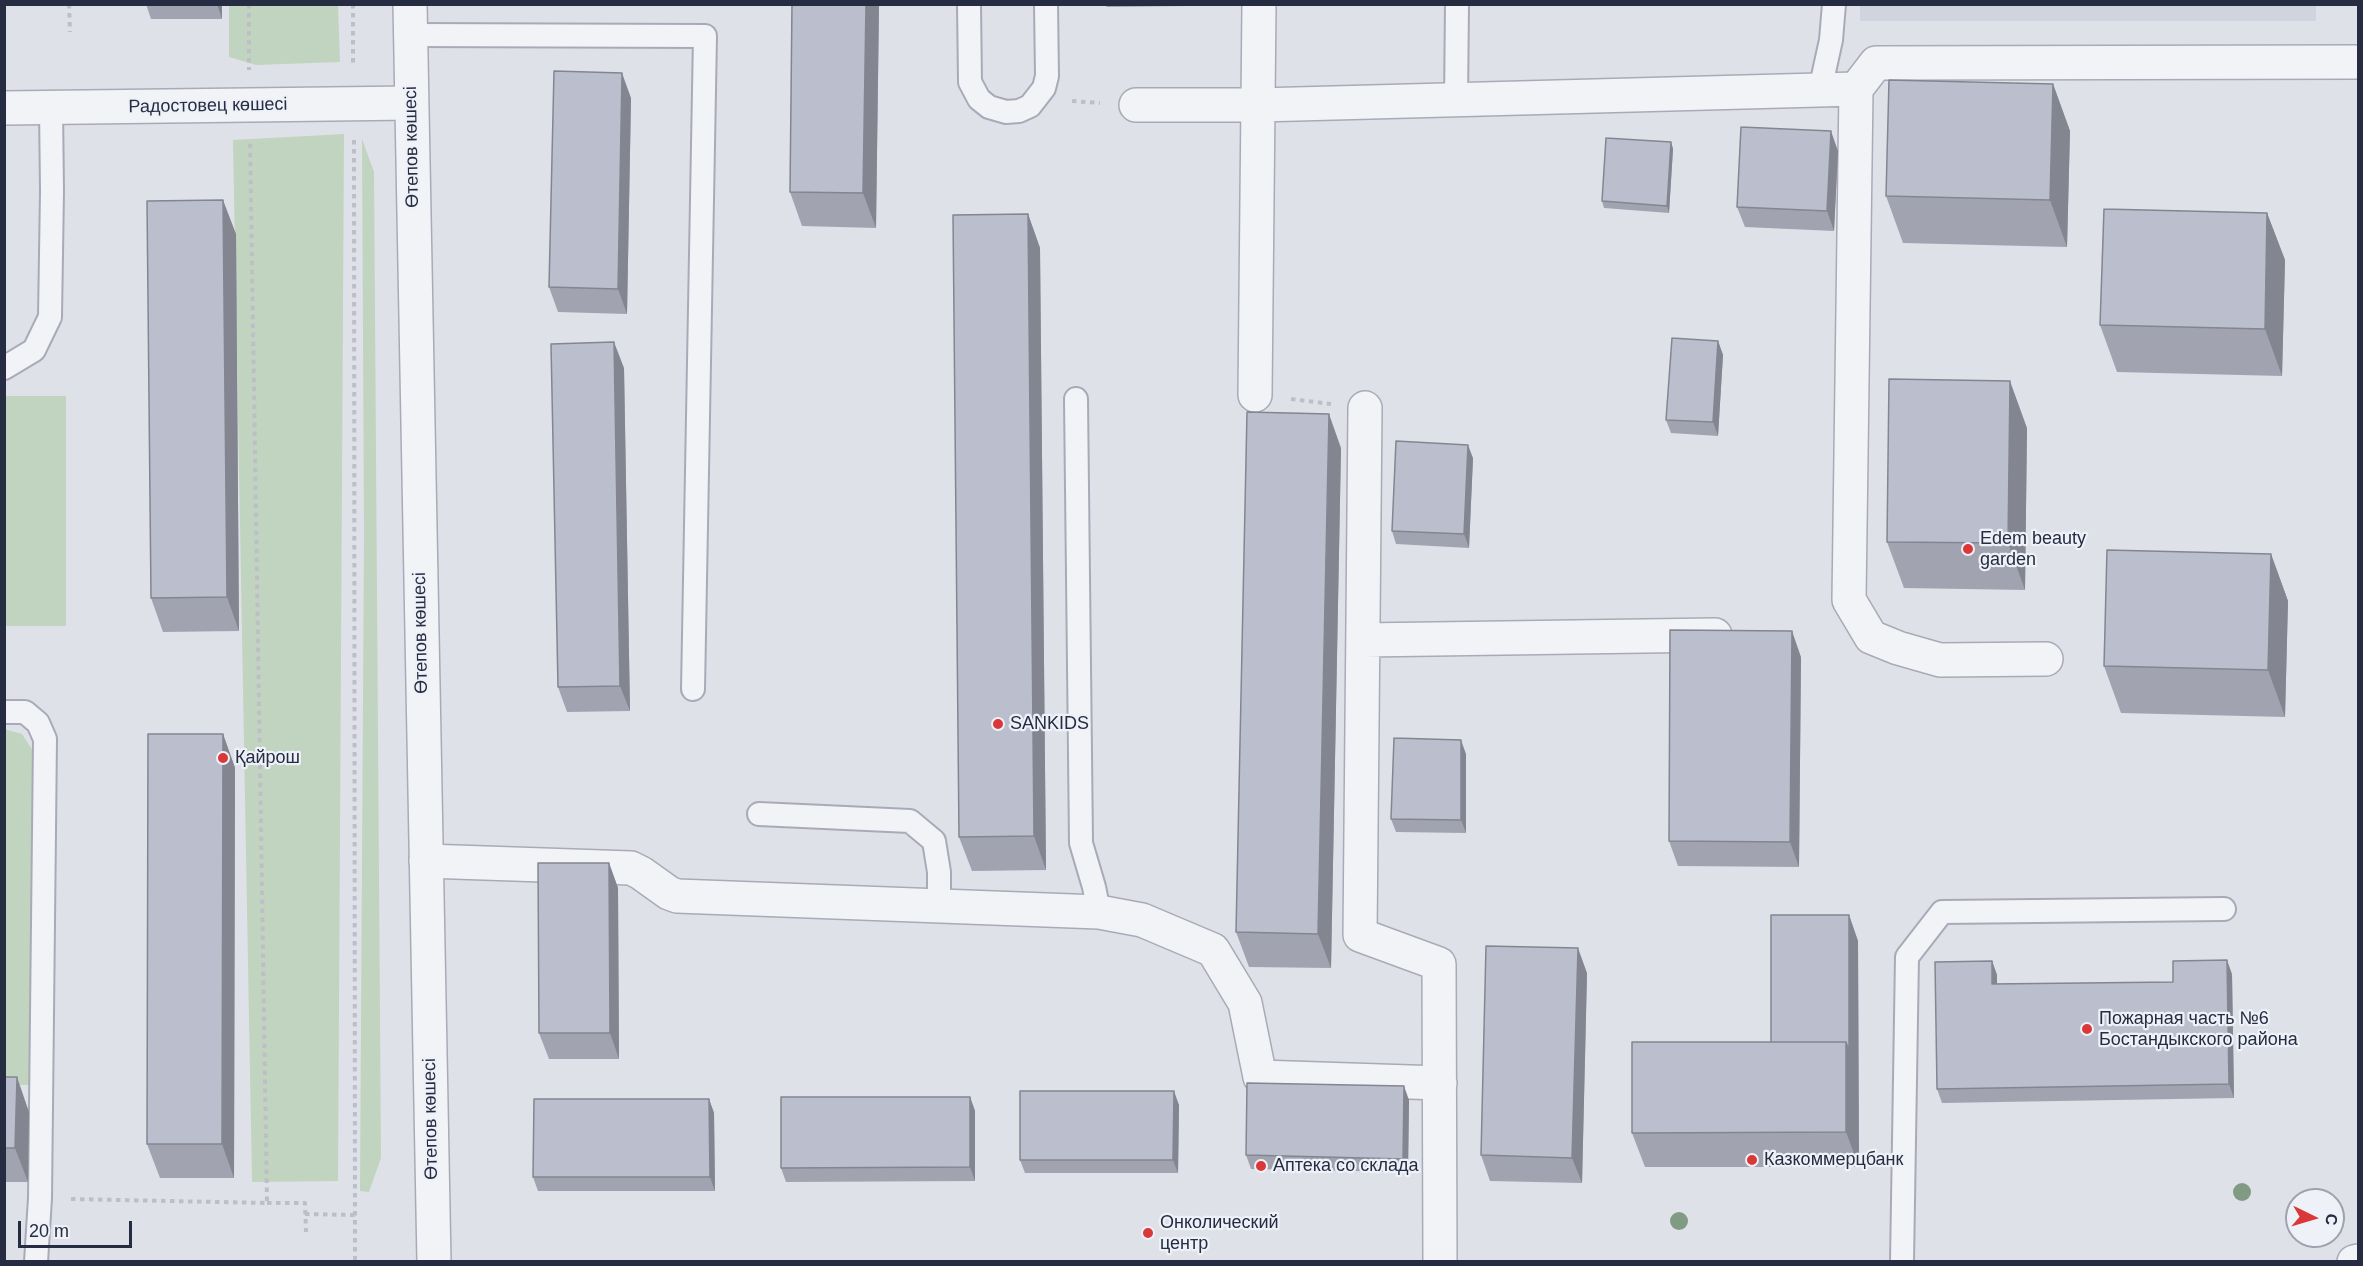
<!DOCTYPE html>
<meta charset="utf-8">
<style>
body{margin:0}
#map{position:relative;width:2363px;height:1266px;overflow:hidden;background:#dfe1e9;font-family:Helvetica,sans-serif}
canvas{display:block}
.frame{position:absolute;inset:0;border:6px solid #262c42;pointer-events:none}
.north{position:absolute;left:2285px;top:1188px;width:60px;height:60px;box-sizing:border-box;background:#eef1f7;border:2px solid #9ea2af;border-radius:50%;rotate:95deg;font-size:16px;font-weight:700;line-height:24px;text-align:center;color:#262c42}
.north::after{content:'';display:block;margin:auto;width:21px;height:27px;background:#da3838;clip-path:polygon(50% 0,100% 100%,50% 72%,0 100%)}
.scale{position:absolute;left:18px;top:1221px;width:114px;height:27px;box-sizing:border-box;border:3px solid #262c42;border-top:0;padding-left:8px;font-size:18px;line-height:21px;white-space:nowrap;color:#262c42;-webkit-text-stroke:4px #eef1f7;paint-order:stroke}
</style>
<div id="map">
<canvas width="2363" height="1266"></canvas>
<div class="frame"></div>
<div class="north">С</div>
<div class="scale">20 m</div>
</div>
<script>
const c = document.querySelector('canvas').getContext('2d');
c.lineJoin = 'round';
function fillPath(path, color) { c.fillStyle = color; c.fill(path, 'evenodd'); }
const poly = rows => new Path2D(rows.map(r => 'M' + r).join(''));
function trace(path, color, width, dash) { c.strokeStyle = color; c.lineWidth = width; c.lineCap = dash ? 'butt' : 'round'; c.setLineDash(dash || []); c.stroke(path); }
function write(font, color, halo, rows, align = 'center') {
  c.font = font + ' Helvetica,sans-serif'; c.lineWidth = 4.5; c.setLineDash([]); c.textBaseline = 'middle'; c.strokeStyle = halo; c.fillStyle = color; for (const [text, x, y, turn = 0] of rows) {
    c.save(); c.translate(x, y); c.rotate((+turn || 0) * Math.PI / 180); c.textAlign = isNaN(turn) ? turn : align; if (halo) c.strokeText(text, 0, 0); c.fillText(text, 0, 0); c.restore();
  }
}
fillPath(poly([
 [2316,5,2316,21,1860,21,1860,4]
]), '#d0d4df');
fillPath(poly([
 [229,5,338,5,340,62,256,65,229,57],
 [344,134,338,1181,252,1182,233,140],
 [362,139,374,172,381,1158,369,1192,360,1191,364,534],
 [4,396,66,396,66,626,5,626],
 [4,729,22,734,33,751,37,765,31,1085,5,1085]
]), '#c1d4bf');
const service = poly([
 [969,4,970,82,979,99,989,107,1006,112,1019,111,1030,106,1044,88,1047,76,1046,4],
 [410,35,705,36,693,689],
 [1820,90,1831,40,1834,4],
 [1456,100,1457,4],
 [4,368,34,350,50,317,52,191,51,108],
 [1076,399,1081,843,1094,887,1099,912],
 [4,712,25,712,38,723,45,739,40,1198,36,1262],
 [759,814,910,821,934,841,939,872,939,906],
 [1902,1262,1907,957,1942,912,2224,909]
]);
const minor = poly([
 [1136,105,1259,105,1856,89],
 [4,108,411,103],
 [1255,395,1259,4],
 [1365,408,1360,935,1439,964,1440,1262],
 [1363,640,1715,635],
 [2046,659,1940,660,1898,648,1871,637,1849,600,1856,89,1876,63,2358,62],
 [426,861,631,868,641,873,669,893,677,896,1099,912,1142,920,1213,950,1245,1003,1260,1077,1440,1083]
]);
const tertiary = poly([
 [410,4,434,1262],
 [2354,1262,2358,1261]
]);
trace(service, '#a8abb7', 26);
trace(minor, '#a8abb7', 36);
trace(tertiary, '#a8abb7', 36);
trace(poly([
 [69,4,70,32],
 [249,4,249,70],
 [353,4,353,67],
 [1072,101,1100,103],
 [354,140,355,1262],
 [1291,399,1331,404],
 [71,1199,267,1203,250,140],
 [267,1203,305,1203,306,1232],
 [305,1214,355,1215]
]), '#bdbfc8', 4, [4.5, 4.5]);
trace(service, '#f2f3f7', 22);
trace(minor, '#f2f3f7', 33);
trace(tertiary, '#f2f3f7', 33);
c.fillStyle = '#819a84';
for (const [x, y] of [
 [2242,1192],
 [1679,1221]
]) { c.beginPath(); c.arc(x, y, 9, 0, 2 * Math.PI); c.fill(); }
fillPath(poly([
 [146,4,222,4,222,19,151,19],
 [792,4,879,4,876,228,802,226,790,192],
 [1104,4,1188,4,1187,6,1107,7],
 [2053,84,2070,131,2067,247,1903,243,1886,196],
 [631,98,627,314,558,312,549,287],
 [1671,142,1673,149,1669,213,1604,208,1602,201],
 [1838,151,1834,231,1745,227,1737,207],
 [2267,213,2285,260,2282,376,2117,372,2100,325],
 [1028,214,1040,248,1046,870,972,871,959,837],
 [236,234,239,631,163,632,151,598],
 [1718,341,1723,355,1718,436,1671,433,1666,420],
 [624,368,630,711,567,712,558,687],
 [2027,428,2025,590,1904,588,1887,542],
 [1341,448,1331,968,1249,967,1236,932],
 [1473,458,1469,548,1396,544,1392,531],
 [2271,554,2288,601,2285,717,2121,713,2104,666],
 [1801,657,1799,867,1678,866,1669,841],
 [223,734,235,768,234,1178,160,1178,147,1144],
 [1466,754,1466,833,1396,832,1391,819],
 [609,863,618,888,619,1059,549,1059,539,1033],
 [1849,915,1858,941,1859,1167,1645,1167,1632,1133,1771,1042],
 [1992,961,1997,975,1997,984,2173,982,2232,974,2234,1098,1942,1103,1937,1089],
 [1587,973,1582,1183,1490,1181,1481,1155],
 [4,1077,29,1112,28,1182,4,1182],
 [970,1097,975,1111,975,1181,786,1182,781,1168],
 [709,1099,714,1113,715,1191,538,1191,533,1177],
 [1409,1100,1408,1172,1251,1169,1246,1155],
 [1179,1105,1178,1173,1025,1173,1020,1160]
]), '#a1a4b0');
fillPath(poly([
 [217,4,222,4,222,19],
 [866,4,879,4,876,228,863,193],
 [622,73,631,98,627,314,618,289],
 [2053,84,2070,131,2067,247,2050,200],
 [1831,131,1838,151,1834,231,1827,211],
 [1671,142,1673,149,1669,213,1667,206],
 [223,200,236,234,239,631,227,597],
 [2267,213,2285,260,2282,376,2265,329],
 [1028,214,1040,248,1046,870,1034,836],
 [1718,341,1723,355,1718,436,1713,422],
 [614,342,624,368,630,711,620,686],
 [2010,381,2027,428,2025,590,2008,543],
 [1329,414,1341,448,1331,968,1318,934],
 [1468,445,1473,458,1469,548,1464,534],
 [2271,554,2288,601,2285,717,2268,670],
 [1792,631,1801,657,1799,867,1790,842],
 [223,734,235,768,234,1178,222,1144],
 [1461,740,1466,754,1466,833,1461,820],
 [609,863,618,888,619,1059,610,1033],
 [1849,915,1858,941,1859,1167,1846,1132,1846,1042],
 [1578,948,1587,973,1582,1183,1572,1158],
 [2227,960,2232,974,2234,1098,2229,1084],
 [1992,961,1997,975,1997,998,1992,984],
 [17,1077,29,1112,28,1182,15,1148],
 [1404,1086,1409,1100,1408,1172,1403,1159],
 [1174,1091,1179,1105,1178,1173,1173,1160],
 [970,1097,975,1111,975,1181,970,1167],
 [709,1099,714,1113,715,1191,710,1177]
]), '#838690');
const building = poly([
 [792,4,866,4,863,193,790,192,792,4],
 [554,71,622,73,618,289,549,287,554,71],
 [1889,80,2053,84,2050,200,1886,196,1889,80],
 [1741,127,1831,131,1827,211,1737,207,1741,127],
 [1606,138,1671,142,1667,206,1602,201,1606,138],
 [223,200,227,597,151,598,147,201,223,200],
 [2104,209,2267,213,2265,329,2100,325,2104,209],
 [1028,214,1034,836,959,837,953,215,1028,214],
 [1672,338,1718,341,1713,422,1666,420,1672,338],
 [614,342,620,686,558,687,551,344,614,342],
 [1889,379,2010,381,2008,543,1887,542,1889,379],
 [1247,412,1329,414,1318,934,1236,932,1247,412],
 [1396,441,1468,445,1464,534,1392,531,1396,441],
 [2107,550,2271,554,2268,670,2104,666,2107,550],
 [1670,630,1792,631,1790,842,1669,841,1670,630],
 [148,734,223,734,222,1144,147,1144,148,734],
 [1394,738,1461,740,1461,820,1391,819,1394,738],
 [538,863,609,863,610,1033,539,1033,538,863],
 [1771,915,1849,915,1849,1051,1846,1042,1771,1042,1771,915],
 [1486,946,1578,948,1572,1158,1481,1155,1486,946],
 [2227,960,2229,1084,1937,1089,1935,962,1992,961,1992,984,2173,982,2173,961,2227,960],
 [1632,1042,1846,1042,1846,1132,1632,1133,1632,1042],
 [4,1077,17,1077,15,1148,4,1148,4,1077],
 [1247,1083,1404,1086,1403,1159,1246,1155,1247,1083],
 [1020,1091,1174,1091,1173,1160,1020,1160,1020,1091],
 [781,1097,970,1097,970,1167,781,1168,781,1097],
 [534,1099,709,1099,710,1177,533,1177,534,1099]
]);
fillPath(building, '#bbbfcd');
trace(building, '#838690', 1.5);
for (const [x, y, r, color] of [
 [1968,549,6,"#da3838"],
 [998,724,6,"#da3838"],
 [223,758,6,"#da3838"],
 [2087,1029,6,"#da3838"],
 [1752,1160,6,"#da3838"],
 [1261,1166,6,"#da3838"],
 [1148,1233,6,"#da3838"]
]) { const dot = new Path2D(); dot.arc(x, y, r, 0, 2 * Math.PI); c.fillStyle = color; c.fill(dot); trace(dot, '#eef1f7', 2); }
write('18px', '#262c42', '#eef1f7', [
 ["Радостовец көшесі",208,106,-1],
 ["Өтепов көшесі",412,147,-91],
 ["Өтепов көшесі",421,633,-91],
 ["Өтепов көшесі",431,1119,-91]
]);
write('18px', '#262c42', '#eef1f7', [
 ["Edem beauty",1980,539],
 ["garden",1980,560],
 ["SANKIDS",1010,724],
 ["Қайрош",235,758],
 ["Пожарная часть №6",2099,1019],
 ["Бостандыкского района",2099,1040],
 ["Казкоммерцбанк",1764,1160],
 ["Аптека со склада",1273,1166],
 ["Онколический",1160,1223],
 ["центр",1160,1244]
], 'left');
</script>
